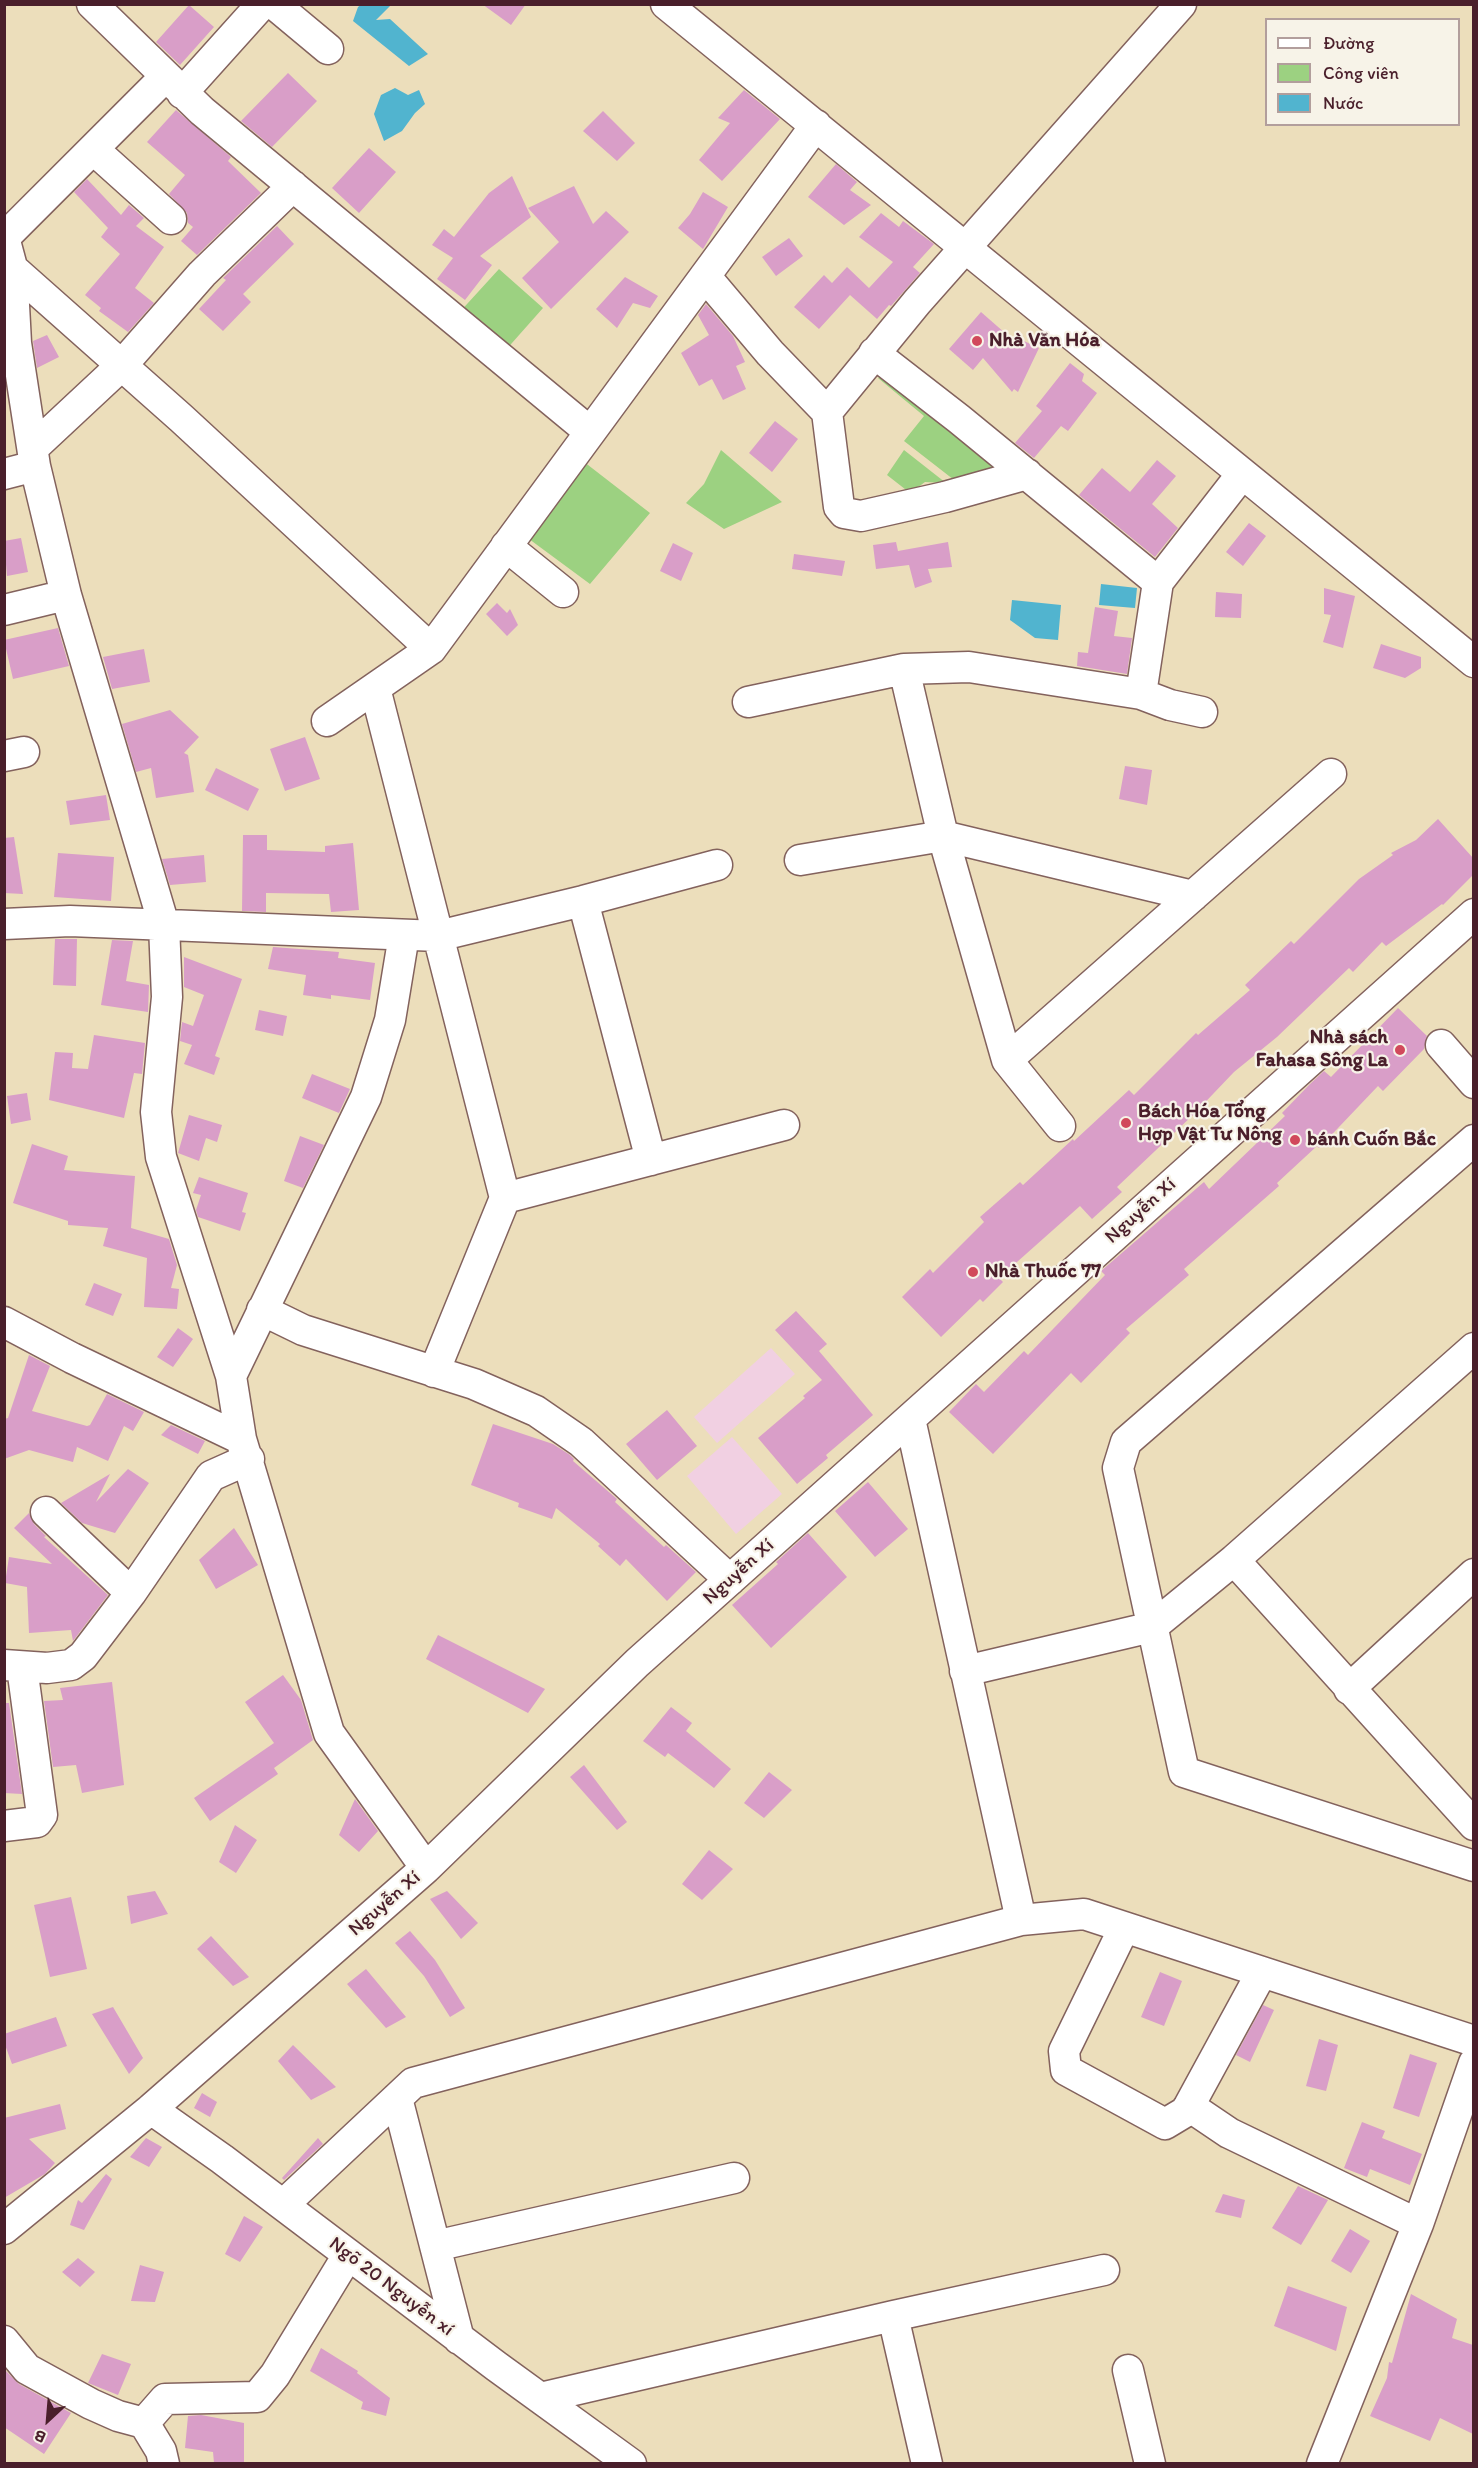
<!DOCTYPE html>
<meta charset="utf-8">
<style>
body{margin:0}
#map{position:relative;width:1478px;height:2468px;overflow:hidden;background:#ecdebb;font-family:Itim,sans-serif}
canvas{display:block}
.frame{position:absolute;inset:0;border:6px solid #4a1f2b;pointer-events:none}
.legend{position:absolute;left:1265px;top:18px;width:195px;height:108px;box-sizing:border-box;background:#f7f3e8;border:2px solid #b29e9c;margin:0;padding:8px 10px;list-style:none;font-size:18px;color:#4a1f2b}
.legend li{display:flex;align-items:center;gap:12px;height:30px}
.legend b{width:30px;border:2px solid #b29e9c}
.north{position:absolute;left:18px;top:2390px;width:60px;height:60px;-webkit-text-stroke:4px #f7f3e8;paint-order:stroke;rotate:206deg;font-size:16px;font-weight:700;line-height:24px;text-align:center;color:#4a1f2b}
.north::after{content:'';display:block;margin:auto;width:21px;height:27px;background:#4a1f2b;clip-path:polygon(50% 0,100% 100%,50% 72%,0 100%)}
</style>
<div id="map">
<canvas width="1478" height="2468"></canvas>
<div class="frame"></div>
<ul class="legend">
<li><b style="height:8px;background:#fff"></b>Đường</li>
<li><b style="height:16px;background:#9cd181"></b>Công viên</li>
<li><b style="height:16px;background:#51b4cf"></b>Nước</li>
</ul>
<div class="north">B</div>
</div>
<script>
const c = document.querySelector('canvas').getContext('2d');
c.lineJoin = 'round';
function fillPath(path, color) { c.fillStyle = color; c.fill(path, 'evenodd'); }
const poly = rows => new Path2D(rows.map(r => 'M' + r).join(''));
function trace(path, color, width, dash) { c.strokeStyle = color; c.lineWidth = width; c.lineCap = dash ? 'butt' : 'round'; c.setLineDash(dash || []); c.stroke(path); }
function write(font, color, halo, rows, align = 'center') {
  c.font = font + ' Itim,sans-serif'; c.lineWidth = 4.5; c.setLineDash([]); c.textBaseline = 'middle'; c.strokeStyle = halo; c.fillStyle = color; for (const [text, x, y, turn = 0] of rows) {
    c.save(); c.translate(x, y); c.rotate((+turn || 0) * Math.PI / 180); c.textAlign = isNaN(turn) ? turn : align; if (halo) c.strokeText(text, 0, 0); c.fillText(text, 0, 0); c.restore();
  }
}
fillPath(poly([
 [771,1348,795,1374,717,1443,694,1417],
 [732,1437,782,1494,736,1534,687,1476]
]), '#f1d0e2');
fillPath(poly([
 [499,269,543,308,504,352,457,315],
 [903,361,1035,471,958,483,904,441,924,416,878,378],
 [721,450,782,502,724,529,686,503,704,484],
 [904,450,946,483,925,482,910,493,887,475],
 [579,458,650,513,590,584,525,536]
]), '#9cd181');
fillPath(poly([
 [362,4,391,5,376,20,390,19,428,54,409,66,353,21,358,7],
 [395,88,408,95,419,90,425,104,415,113,402,131,384,141,374,114,381,95],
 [1101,584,1137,588,1135,608,1099,605],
 [1012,600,1061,605,1058,640,1035,638,1010,620]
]), '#51b4cf');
fillPath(poly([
 [482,4,526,4,511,25],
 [189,5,214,27,180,65,156,42],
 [288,73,317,101,272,147,241,121],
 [744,90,780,119,722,181,699,160,730,123,718,118],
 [176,110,231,157,228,161,261,193,197,255,181,241,193,227,188,223,187,213,169,194,185,175,147,142],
 [603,111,635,143,617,161,583,131],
 [369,148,396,172,359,213,332,188],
 [836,164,857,182,850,190,871,205,844,225,808,197],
 [512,176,531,217,480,256,492,265,465,300,437,279,453,258,432,245,444,229,454,237,489,193],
 [87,179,121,215,129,205,144,218,136,226,164,247,135,288,154,303,128,332,99,311,101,308,85,295,120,254,101,237,108,228,74,192],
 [574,186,593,224,606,211,629,232,551,309,522,278,559,242,528,208],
 [703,192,728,207,703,249,678,228,690,214],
 [881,213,899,227,903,221,934,244,913,267,920,273,891,306,889,305,877,319,850,295,819,329,794,307,824,275,832,283,847,267,869,288,893,262,859,237],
 [277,226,294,244,243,294,251,302,223,331,199,309,226,280,223,278],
 [789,238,803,256,776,276,762,257],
 [625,277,658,296,650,308,633,303,617,328,596,309],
 [706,304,733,336,745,362,736,366,746,389,723,400,712,379,699,386,681,353,709,335,698,315],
 [981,312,1021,347,1024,341,1039,348,1018,392,1014,389,1012,392,983,358,973,370,949,349],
 [47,335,59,357,37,368,33,341],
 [1070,363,1084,374,1082,381,1097,393,1068,431,1061,426,1034,458,1015,443,1042,411,1036,406],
 [775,421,798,439,772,472,749,453],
 [1157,460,1176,476,1152,504,1178,528,1155,557,1079,495,1102,468,1130,492],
 [1249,523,1266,536,1243,566,1226,552],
 [21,538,28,572,7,576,4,541],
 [896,542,898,551,948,542,952,567,928,569,932,582,915,588,909,565,876,569,873,545],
 [673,543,693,553,681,581,660,571],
 [794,554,845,561,842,576,792,569],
 [1324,588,1355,596,1343,648,1323,642,1331,615,1324,614],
 [1216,592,1242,594,1241,618,1215,617],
 [497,603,507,613,510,609,518,625,507,636,486,614],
 [1095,607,1118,611,1114,636,1132,638,1127,674,1077,666,1078,652,1088,653],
 [58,628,69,666,13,679,4,640],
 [1381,644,1421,657,1421,668,1405,678,1373,668],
 [144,649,150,682,112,689,103,657],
 [170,710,199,737,184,753,188,755,194,792,156,798,151,768,136,772,122,724],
 [305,737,320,779,285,791,270,749],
 [1125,766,1152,770,1147,805,1119,799],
 [216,768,259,789,248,811,205,790],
 [106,795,110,820,70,825,66,801],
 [1438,819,1473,858,1473,875,1443,905,1442,904,1386,946,1382,942,1353,972,1349,968,1277,1037,1234,1072,1193,1115,1117,1187,1122,1192,1092,1219,1080,1206,999,1278,1003,1282,983,1302,980,1299,941,1337,902,1297,930,1269,933,1273,984,1222,980,1217,1020,1182,1023,1185,1073,1139,1074,1141,1129,1090,1134,1095,1196,1033,1198,1035,1250,990,1245,985,1291,941,1294,944,1359,879,1393,855,1391,853,1416,840],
 [243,835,267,835,267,850,325,852,325,846,353,843,359,910,331,912,329,894,266,893,266,912,242,911],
 [14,837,23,894,4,893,4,838],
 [58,853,114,857,111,901,54,897],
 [204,855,206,882,170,885,162,859],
 [55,939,77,939,76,986,53,985],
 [112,940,133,941,126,981,149,985,148,1012,101,1005],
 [273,947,339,952,338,958,375,963,370,1000,331,995,331,999,303,995,306,975,268,969],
 [184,957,242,979,215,1056,220,1058,214,1075,184,1064,192,1045,180,1041,182,1022,193,1026,204,995,184,987],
 [1398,1008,1427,1036,1424,1049,1383,1091,1378,1086,1319,1148,1317,1146,1277,1183,1279,1186,1184,1269,1189,1275,1126,1329,1130,1333,1081,1383,1071,1373,993,1454,949,1412,976,1384,984,1392,1024,1351,1028,1355,1105,1275,1101,1271,1204,1182,1209,1189,1285,1116,1282,1113,1310,1084,1324,1071,1331,1077],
 [259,1010,287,1016,283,1036,255,1030],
 [94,1035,145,1043,142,1074,134,1073,124,1118,49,1100,55,1052,73,1053,72,1068,88,1069],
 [312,1074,350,1089,339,1113,302,1098],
 [27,1093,31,1120,11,1124,7,1096],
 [189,1115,222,1125,217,1142,206,1138,199,1161,178,1153],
 [300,1136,324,1145,303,1188,284,1181],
 [32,1144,68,1156,64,1170,135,1176,131,1228,169,1239,177,1265,171,1288,179,1289,177,1309,144,1307,147,1258,103,1246,108,1228,68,1225,68,1221,13,1203],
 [199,1177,248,1193,242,1212,246,1213,240,1231,198,1217,196,1210,201,1195,193,1193],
 [94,1283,122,1294,113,1316,85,1305],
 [796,1311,827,1344,819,1351,873,1415,826,1455,828,1458,797,1484,758,1438,805,1398,803,1396,822,1380,775,1330],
 [178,1328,193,1339,173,1367,157,1357],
 [29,1355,50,1366,32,1411,87,1426,90,1425,107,1394,144,1412,133,1431,124,1426,108,1461,77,1447,73,1462,29,1450,4,1459,4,1419,8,1418],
 [667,1410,697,1446,657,1480,626,1444],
 [493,1424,553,1444,570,1455,574,1459,573,1461,617,1499,615,1502,664,1547,666,1545,696,1572,667,1601,626,1559,620,1566,598,1546,600,1544,556,1508,552,1519,518,1507,519,1503,471,1485],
 [171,1425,205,1441,198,1454,161,1435],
 [128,1469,149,1483,115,1533,82,1523,61,1503,110,1474,96,1502],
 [868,1482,908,1529,875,1557,835,1511],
 [29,1513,34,1524,46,1536,44,1537,108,1595,73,1641,71,1630,29,1633,27,1587,5,1583,9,1557,52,1564,14,1528],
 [234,1528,258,1565,216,1589,199,1560],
 [808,1533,847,1577,771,1648,732,1605,778,1564,776,1562],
 [438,1635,545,1689,528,1713,426,1659],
 [283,1675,301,1700,313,1740,274,1768,278,1774,210,1821,194,1798,274,1743,245,1702],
 [112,1682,124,1785,82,1793,76,1765,53,1767,44,1701,63,1700,60,1688],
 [4,1703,9,1703,22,1794,4,1793],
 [671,1707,692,1723,686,1731,731,1769,714,1788,668,1753,665,1757,643,1741],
 [584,1765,627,1822,617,1830,570,1777],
 [769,1772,792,1790,764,1818,744,1803],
 [355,1799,378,1831,359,1852,339,1835],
 [235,1825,257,1840,236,1873,219,1862],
 [709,1850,733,1869,702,1900,682,1884],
 [155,1891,168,1914,131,1924,127,1896],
 [447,1891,478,1923,461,1939,430,1899],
 [71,1897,87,1969,50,1977,34,1905],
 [410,1931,435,1960,465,2008,450,2017,424,1976,395,1943],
 [211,1936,249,1977,233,1986,197,1949],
 [366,1969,406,2017,386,2028,347,1984],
 [1160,1972,1182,1981,1164,2026,1141,2017],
 [1263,2005,1274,2010,1250,2062,1236,2055],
 [113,2007,143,2058,129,2074,92,2014],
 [56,2017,67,2046,12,2064,4,2042,4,2034],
 [1319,2039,1338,2045,1326,2091,1306,2086],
 [293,2045,336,2087,311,2100,278,2061],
 [1410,2054,1437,2063,1419,2117,1393,2108],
 [202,2093,217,2102,210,2117,194,2108],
 [60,2104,66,2129,29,2139,55,2163,45,2174,4,2198,4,2118],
 [1362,2122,1385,2131,1382,2138,1422,2154,1410,2185,1370,2169,1367,2177,1344,2168],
 [146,2138,162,2147,149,2167,130,2157],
 [318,2138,323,2144,284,2180,282,2178],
 [106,2174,112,2179,84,2230,70,2225,78,2200,82,2203],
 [1298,2186,1328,2200,1301,2245,1272,2228],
 [1223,2194,1245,2200,1241,2218,1215,2212],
 [244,2216,263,2227,240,2262,225,2254],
 [1350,2229,1370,2241,1351,2273,1331,2261],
 [78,2258,95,2272,80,2287,62,2272],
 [140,2265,164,2272,155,2302,131,2301],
 [1288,2286,1347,2307,1336,2351,1274,2326],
 [1411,2294,1457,2319,1452,2338,1473,2345,1473,2434,1440,2418,1430,2441,1370,2416,1387,2378,1389,2362,1392,2363],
 [321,2348,358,2371,357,2373,390,2398,386,2416,361,2409,363,2402,310,2371],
 [102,2354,131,2364,118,2395,88,2383],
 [4,2369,19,2384,71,2413,44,2454,4,2427],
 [201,2415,244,2423,244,2463,214,2463,213,2452,185,2448,188,2416]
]), '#d99ec8');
const minor = poly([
 [92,4,202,111,590,432],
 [274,4,328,49],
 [666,4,1474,662],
 [182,93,262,4],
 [93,149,171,219],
 [4,237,12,267,16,343,35,466,66,595,164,925,167,997,156,1112,161,1157,231,1376,241,1439,329,1733,426,1868],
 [5,237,165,77],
 [4,261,181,418,431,649],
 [705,276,770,353,827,412,839,507,844,513,861,516,945,497,1027,474],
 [874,353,959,419,1158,582],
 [827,412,917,302,1181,4],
 [33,448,122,365,202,274,293,186],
 [4,474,35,466],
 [506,546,563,592],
 [4,610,66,595],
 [904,669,943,836,1007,1060,1060,1126],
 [375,688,505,1198,784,1125],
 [1141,694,1170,705,1202,712],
 [748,702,904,669,969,667,1141,694,1158,582,1242,474],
 [327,721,431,649,816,125],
 [4,756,24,752],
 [800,860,943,836,1193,896],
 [583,901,651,1160],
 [4,924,70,921,438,936,583,901,717,865],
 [1441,1045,1474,1083],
 [1007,1060,1331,774],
 [1474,1140,1126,1442,1118,1468,1184,1772,1474,1866],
 [262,1310,303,1330,474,1384,536,1411,581,1442,730,1580],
 [4,1322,72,1358,241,1439],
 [434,1372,505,1198],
 [231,1376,366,1097,390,1020,404,935],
 [910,1419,1021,1920],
 [46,1512,131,1593],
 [1234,1560,1474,1825],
 [4,1665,47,1668,71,1665,83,1656,131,1593,211,1476,249,1459],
 [965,1671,1152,1627,1234,1560,1474,1348],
 [1349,1689,1474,1574],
 [4,1826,37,1822,42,1815,22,1667],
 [1124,1928,1064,2051,1066,2070,1165,2124,1185,2112,1189,2106,1262,1972],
 [397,2098,459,2339],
 [1189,2106,1229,2133,1418,2224],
 [151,2109,222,2159,496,2366,631,2464],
 [283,2205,413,2083,1021,1920,1084,1914,1474,2041],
 [4,2229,151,2109,426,1868,637,1663,1474,914],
 [435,2246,734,2178],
 [893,2316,927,2464],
 [4,2341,27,2369,91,2404,118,2416,144,2423,161,2451,164,2464],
 [1128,2370,1150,2464],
 [540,2398,893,2316,1104,2270],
 [144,2423,165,2399,257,2397,275,2375,348,2255],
 [1322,2464,1418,2224,1474,2063]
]);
trace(minor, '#83625d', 33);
trace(minor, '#fff', 30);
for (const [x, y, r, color] of [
 [977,341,6,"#d1495b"],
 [1400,1050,6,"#d1495b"],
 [1126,1123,6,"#d1495b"],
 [1295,1140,6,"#d1495b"],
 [973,1272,6,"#d1495b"]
]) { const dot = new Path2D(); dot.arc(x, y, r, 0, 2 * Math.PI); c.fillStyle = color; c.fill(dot); trace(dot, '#f7f3e8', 2); }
write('bold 20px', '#4a1f2b', '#f7f3e8', [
 ["Nhà Văn Hóa",989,341],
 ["Nhà sách",1388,1038,"right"],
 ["Fahasa Sông La",1388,1061,"right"],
 ["Bách Hóa Tổng",1138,1112],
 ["Hợp Vật Tư Nông",1138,1135],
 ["bánh Cuốn Bắc",1307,1140],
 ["Nhà Thuốc 77",985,1272]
], 'left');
write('20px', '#4a1f2b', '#f7f3e8', [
 ["Nguyễn Xí",1141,1211,-42],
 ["Nguyễn Xí",739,1572,-42],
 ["Nguyễn Xí",385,1904,-41],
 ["Ngõ 20 Nguyễn xí",391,2287,37]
]);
</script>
